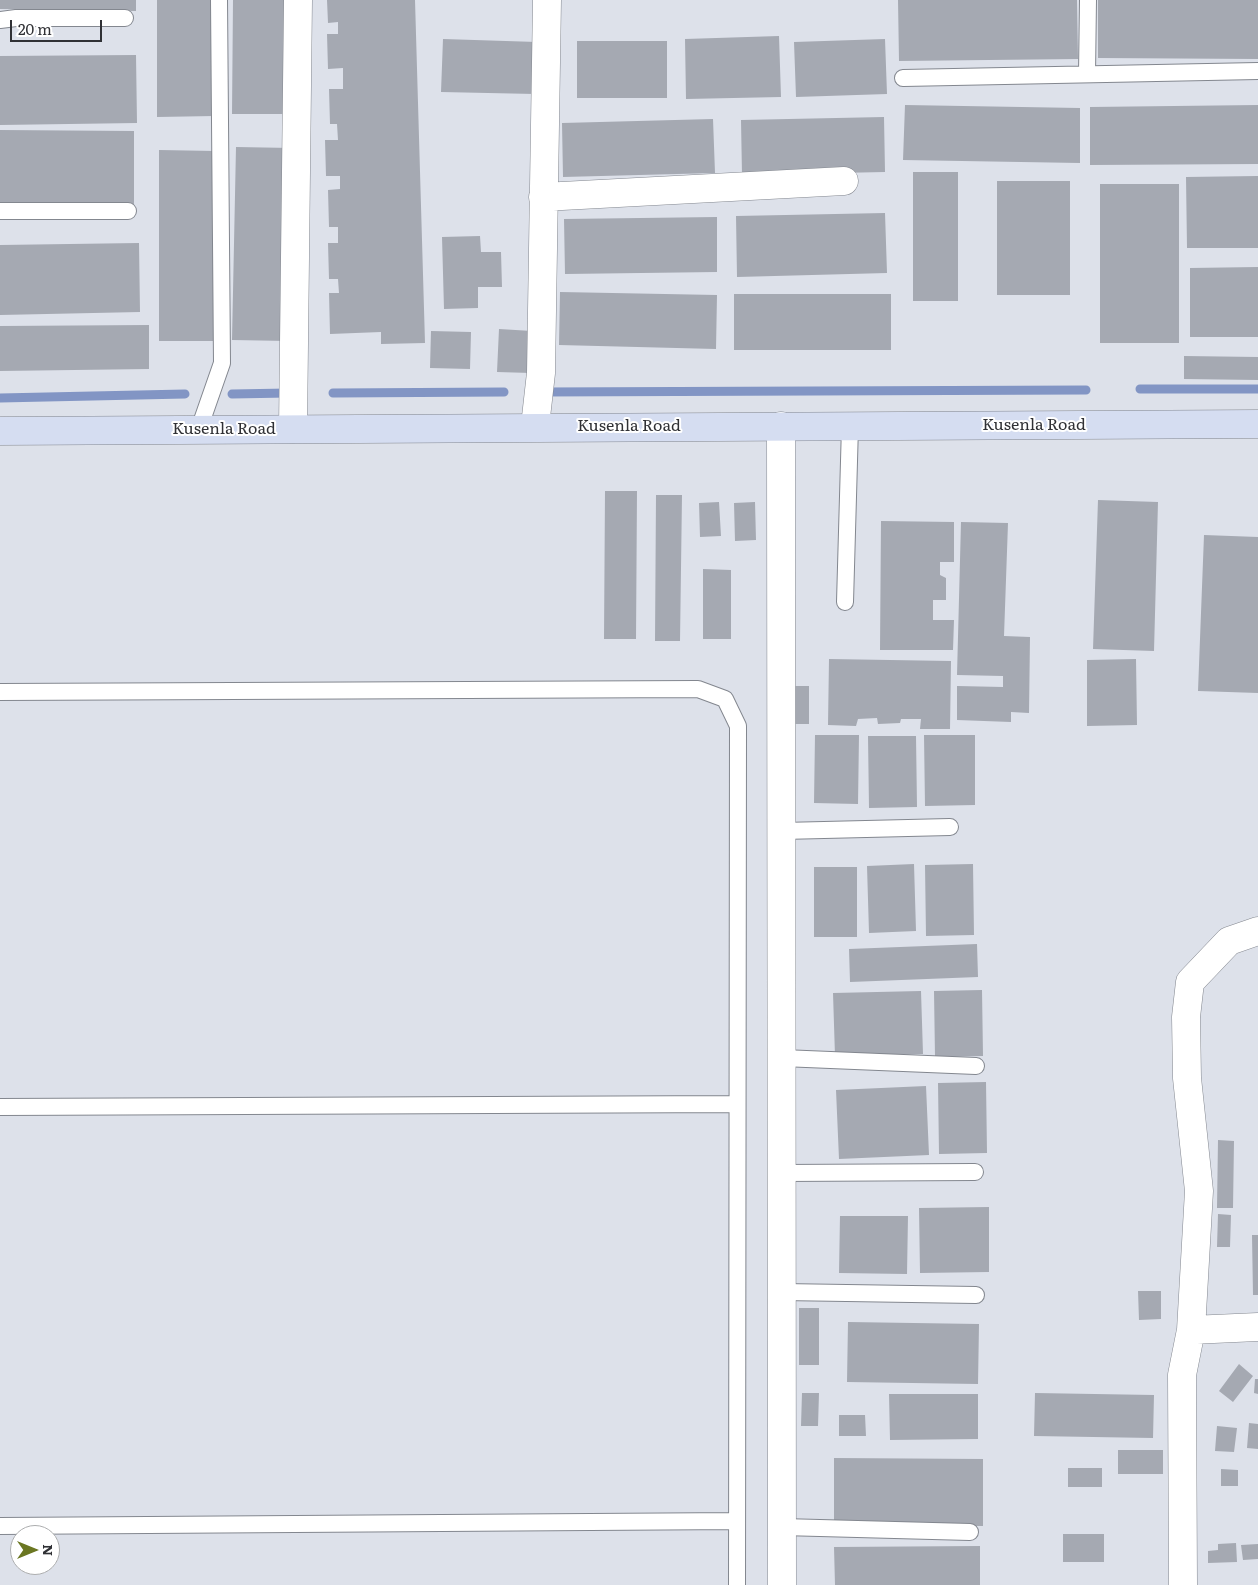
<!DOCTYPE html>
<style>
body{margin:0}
#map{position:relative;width:1258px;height:1585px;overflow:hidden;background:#dde1ea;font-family:Literata,serif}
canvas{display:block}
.north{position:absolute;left:10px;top:1525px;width:50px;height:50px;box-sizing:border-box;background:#fff;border:1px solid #acadae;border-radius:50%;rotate:90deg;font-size:14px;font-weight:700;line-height:20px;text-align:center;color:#303135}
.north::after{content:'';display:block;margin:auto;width:18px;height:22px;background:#6b7722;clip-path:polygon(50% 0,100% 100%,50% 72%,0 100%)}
.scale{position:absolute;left:10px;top:20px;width:92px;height:22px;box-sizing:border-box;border:2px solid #303135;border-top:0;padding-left:6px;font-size:15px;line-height:18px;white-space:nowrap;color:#303135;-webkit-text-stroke:4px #fff;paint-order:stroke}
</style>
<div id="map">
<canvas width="1258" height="1585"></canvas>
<div class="north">N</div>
<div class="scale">20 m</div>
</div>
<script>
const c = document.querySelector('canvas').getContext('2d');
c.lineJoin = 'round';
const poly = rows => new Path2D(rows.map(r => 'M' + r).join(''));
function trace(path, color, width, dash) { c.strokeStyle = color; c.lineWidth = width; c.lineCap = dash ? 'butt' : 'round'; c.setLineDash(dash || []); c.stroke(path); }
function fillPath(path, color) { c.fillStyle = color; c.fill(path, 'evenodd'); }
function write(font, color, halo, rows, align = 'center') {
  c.font = font + ' Literata,serif'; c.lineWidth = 4; c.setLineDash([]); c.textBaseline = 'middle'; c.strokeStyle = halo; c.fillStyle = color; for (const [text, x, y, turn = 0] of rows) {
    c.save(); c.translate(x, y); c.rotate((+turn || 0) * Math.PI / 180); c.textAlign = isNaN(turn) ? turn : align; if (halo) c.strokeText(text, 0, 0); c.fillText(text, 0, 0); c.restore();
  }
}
trace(poly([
 [1140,389,1258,389],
 [541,392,1086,390],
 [333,393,504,392],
 [232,394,288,393],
 [0,398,185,394]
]), '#8295c4', 9);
fillPath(poly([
 [0,0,136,0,136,11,0,9],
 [157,0,214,0,214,116,157,117],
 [233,0,292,0,291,114,232,114],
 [327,0,415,0,425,343,381,344,381,332,330,334,329,293,339,293,338,279,329,279,328,243,338,243,338,227,329,227,328,190,340,189,340,176,326,176,325,140,338,140,337,124,330,124,329,89,343,89,343,68,328,69,327,34,338,34,338,22,328,23],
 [898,0,1077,0,1078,59,899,61],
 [1098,0,1258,0,1258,59,1098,58],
 [779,36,781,97,686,99,685,39],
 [443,39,537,42,535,94,441,92],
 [885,39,887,94,796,97,794,42],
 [577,41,667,41,667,98,577,98],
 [136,55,137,123,0,125,0,56],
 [905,105,1080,108,1080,163,903,160],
 [1258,105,1258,164,1090,165,1090,107],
 [884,117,885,172,742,175,741,120],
 [713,119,715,173,563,177,562,123],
 [0,130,134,131,134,205,0,204],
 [236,147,292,148,288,341,232,340],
 [159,150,215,151,214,341,159,341],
 [913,172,958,172,958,301,913,301],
 [1258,176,1258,248,1187,248,1186,177],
 [997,181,1070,181,1070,295,997,295],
 [1100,184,1179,184,1179,343,1100,343],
 [885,213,887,273,737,277,736,216],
 [717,217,717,272,565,274,564,219],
 [480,236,481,252,501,252,502,287,478,287,478,308,444,309,442,237],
 [139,243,140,312,0,315,0,245],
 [1258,267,1258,337,1190,337,1190,268],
 [560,292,717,295,716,349,559,345],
 [734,294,891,294,891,350,734,350],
 [149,325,149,369,0,371,0,326],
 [499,329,532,331,531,373,497,372],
 [431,331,471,332,470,369,430,368],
 [1184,356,1258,357,1258,380,1184,379],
 [605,491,637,491,636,639,604,639],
 [656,495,682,495,680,641,655,641],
 [1098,500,1158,502,1154,651,1093,649],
 [719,502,721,536,700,537,699,503],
 [755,502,756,540,735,541,734,503],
 [881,521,954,522,954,562,940,562,940,575,946,578,946,600,933,600,933,620,954,620,953,650,880,650],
 [961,522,1008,523,1004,636,1030,637,1029,713,1011,712,1011,722,957,720,957,686,1003,687,1003,676,957,675],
 [1204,535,1258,537,1258,693,1198,691],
 [703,569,731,570,731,639,703,639],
 [829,659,951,661,950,729,920,729,921,719,901,719,900,723,878,724,877,718,858,719,856,726,828,725],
 [1136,659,1137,725,1087,726,1087,660],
 [790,686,809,686,809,724,791,724],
 [815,735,859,735,858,804,814,803],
 [924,735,975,735,975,805,925,806],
 [868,736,916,736,917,807,869,808],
 [914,864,916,931,869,933,867,866],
 [973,864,974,935,926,936,925,865],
 [814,867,857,867,857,937,814,937],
 [977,944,978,977,850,982,849,949],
 [982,990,983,1056,935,1057,934,991],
 [921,991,923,1054,835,1056,833,993],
 [986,1082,987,1153,939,1154,938,1083],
 [926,1086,929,1155,839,1159,836,1090],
 [1218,1140,1234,1141,1233,1208,1217,1208],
 [989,1207,989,1272,920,1273,919,1208],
 [1218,1214,1231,1215,1230,1247,1217,1247],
 [840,1216,908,1216,907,1274,839,1273],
 [1252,1235,1258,1235,1258,1295,1253,1295],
 [1138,1291,1161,1291,1161,1319,1139,1320],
 [799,1308,819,1308,819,1365,799,1365],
 [848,1322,979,1324,978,1384,847,1382],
 [1239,1364,1253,1376,1233,1402,1219,1391],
 [1255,1379,1258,1379,1258,1394,1254,1393],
 [802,1393,819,1393,818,1426,801,1426],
 [1035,1393,1154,1395,1153,1438,1034,1436],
 [889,1394,978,1394,978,1439,890,1440],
 [839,1415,865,1415,866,1436,839,1436],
 [1249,1423,1258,1424,1258,1449,1247,1448],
 [1217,1426,1237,1428,1234,1452,1215,1451],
 [1118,1450,1163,1450,1163,1474,1118,1474],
 [834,1458,983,1459,983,1526,834,1525],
 [1068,1468,1102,1468,1102,1487,1068,1487],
 [1221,1469,1238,1470,1238,1486,1221,1486],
 [1063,1534,1104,1534,1104,1562,1063,1562],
 [1236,1543,1237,1562,1208,1563,1208,1551,1218,1550,1218,1544],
 [1258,1544,1258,1559,1243,1560,1241,1545],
 [980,1546,980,1585,835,1585,834,1547]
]), '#a5a9b2');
const lane = poly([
 [0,20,16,18,125,18],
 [1087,74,1088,0],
 [903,78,1258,71],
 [0,211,128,211],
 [199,429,222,363,219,0],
 [845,602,850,426],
 [0,692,698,689,725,699,738,726,737,1585],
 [782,831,950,827],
 [782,1058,976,1066],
 [0,1107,737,1104],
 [782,1173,975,1172],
 [782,1292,976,1295],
 [0,1526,737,1521],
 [782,1527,970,1532]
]);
const street = poly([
 [543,197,844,181],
 [535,426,541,373,547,0],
 [781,426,782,1585],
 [293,429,298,0],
 [1191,1330,1199,1191,1187,1078,1186,1017,1190,982,1229,941,1258,931],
 [1183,1585,1182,1375,1191,1330,1258,1327]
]);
const secondary = poly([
 [0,431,1258,424]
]);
trace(lane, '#83878f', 18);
trace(street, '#83878f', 29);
trace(secondary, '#83878f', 29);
trace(lane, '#fff', 16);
trace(street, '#fff', 28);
trace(secondary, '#d5ddf1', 28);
write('16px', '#303135', '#fff', [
 ["Kusenla Road",1034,425],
 ["Kusenla Road",629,426],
 ["Kusenla Road",224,429]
]);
</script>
